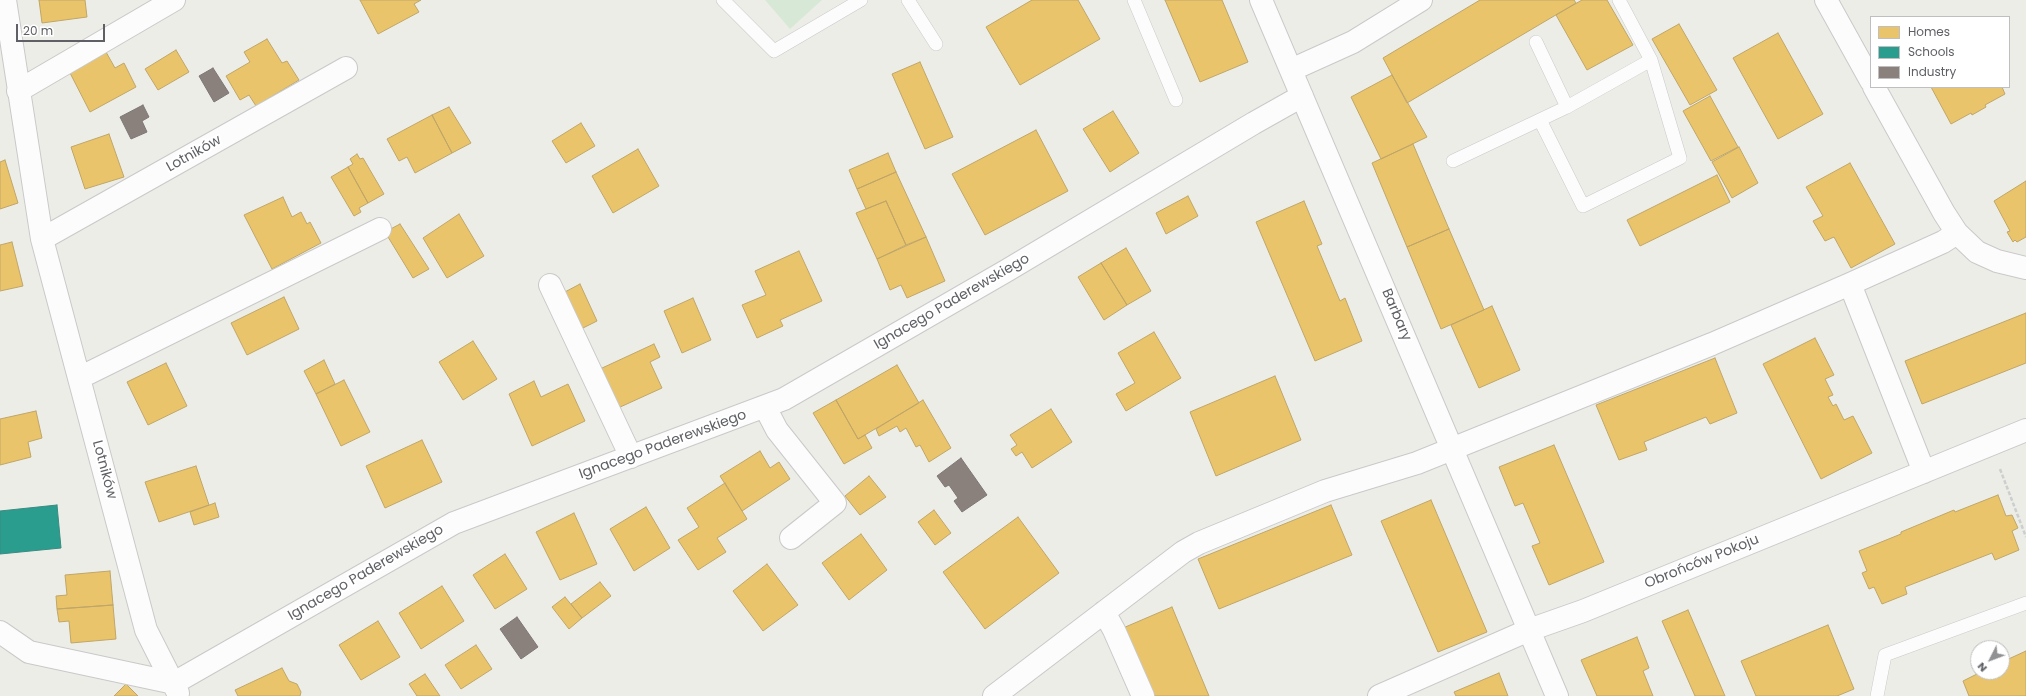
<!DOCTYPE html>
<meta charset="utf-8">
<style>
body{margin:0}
#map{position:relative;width:2026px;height:696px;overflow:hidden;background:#edede8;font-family:Poppins,sans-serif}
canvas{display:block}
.legend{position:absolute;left:1870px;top:16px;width:140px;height:72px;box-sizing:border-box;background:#fff;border:1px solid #bfbfc1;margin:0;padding:5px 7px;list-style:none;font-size:12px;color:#5e6065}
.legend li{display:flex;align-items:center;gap:8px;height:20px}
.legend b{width:20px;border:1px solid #bfbfc1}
.north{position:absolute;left:1970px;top:640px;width:40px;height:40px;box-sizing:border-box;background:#fff;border:1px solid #bfbfc1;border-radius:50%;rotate:228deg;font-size:11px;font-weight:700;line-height:16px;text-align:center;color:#5e6065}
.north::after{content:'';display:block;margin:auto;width:14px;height:18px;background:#909193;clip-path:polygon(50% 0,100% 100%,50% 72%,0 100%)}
.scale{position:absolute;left:16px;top:24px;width:89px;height:18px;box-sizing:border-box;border:2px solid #5e6065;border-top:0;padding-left:5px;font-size:12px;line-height:14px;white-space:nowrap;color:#5e6065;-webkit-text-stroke:3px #fff;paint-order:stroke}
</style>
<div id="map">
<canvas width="2026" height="696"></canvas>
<ul class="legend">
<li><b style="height:11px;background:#e9c46a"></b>Homes</li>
<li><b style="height:11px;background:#2a9d8f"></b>Schools</li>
<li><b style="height:11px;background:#8a817c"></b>Industry</li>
</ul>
<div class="north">N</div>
<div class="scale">20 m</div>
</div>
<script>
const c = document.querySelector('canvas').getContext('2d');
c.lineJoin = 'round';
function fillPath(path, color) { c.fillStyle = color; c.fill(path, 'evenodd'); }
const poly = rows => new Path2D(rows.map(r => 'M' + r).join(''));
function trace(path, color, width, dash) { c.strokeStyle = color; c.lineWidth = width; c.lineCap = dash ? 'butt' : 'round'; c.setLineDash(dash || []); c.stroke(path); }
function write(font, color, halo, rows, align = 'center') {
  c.font = font + ' Poppins,sans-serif'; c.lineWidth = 4; c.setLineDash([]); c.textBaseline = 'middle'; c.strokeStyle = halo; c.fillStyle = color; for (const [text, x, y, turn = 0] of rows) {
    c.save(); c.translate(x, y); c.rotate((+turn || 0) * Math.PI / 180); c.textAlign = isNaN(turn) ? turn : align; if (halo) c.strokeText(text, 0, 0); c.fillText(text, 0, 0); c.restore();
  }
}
fillPath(poly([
 [765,0,822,0,790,29]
]), '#d7e8d6');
const homes = poly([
 [39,0,85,0,87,17,42,23,39,0],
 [360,0,421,0,414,4,419,12,378,34,360,0],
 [1032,0,1078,0,1100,39,1020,85,986,27,1032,0],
 [1165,0,1222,0,1248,62,1200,82,1165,0],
 [1480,0,1574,0,1576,3,1407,103,1383,58,1480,0],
 [1582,0,1607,0,1633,45,1587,70,1556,15,1582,0],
 [1679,24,1717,90,1690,105,1652,39,1679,24],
 [1778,33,1823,114,1778,139,1733,58,1778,33],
 [267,39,282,63,287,61,299,80,256,106,249,95,240,100,226,76,250,62,244,52,267,39],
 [176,50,189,72,158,90,145,69,176,50],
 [106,52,115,68,124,63,136,87,90,112,69,71,106,52],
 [920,62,953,137,925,149,892,74,920,62],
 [1392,75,1427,137,1381,159,1351,97,1392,75],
 [1931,87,2002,87,2005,94,1985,105,1986,107,1972,115,1971,113,1951,124,1931,87],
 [1710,96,1738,147,1711,161,1683,111,1710,96],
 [449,107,471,143,452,153,432,115,449,107],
 [1113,111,1139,153,1110,172,1083,129,1113,111],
 [432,115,452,153,415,173,407,157,399,161,387,139,432,115],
 [581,123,595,146,566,163,552,141,581,123],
 [1036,130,1068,191,985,235,952,174,1036,130],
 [109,134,124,177,85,189,71,147,109,134],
 [1413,144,1449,229,1407,247,1372,163,1413,144],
 [1739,147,1758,183,1732,198,1712,162,1739,147],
 [638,149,659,186,613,213,592,176,638,149],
 [888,153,896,172,857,189,849,170,888,153],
 [357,154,360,159,363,158,384,194,368,203,348,167,353,164,350,159,357,154],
 [5,160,18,203,0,209,0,162,5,160],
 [1850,163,1895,244,1851,268,1834,237,1825,241,1813,221,1823,216,1806,187,1850,163],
 [348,167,368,203,359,208,361,212,354,216,331,177,348,167],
 [896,172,926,237,906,245,886,201,866,209,857,189,896,172],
 [1717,175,1730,202,1640,246,1627,220,1717,175],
 [2026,181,2026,237,2017,242,2015,240,2013,242,2007,232,2010,231,1994,201,2026,181],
 [1188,196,1198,216,1166,234,1156,213,1188,196],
 [283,197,292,217,301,212,307,224,310,222,321,243,272,269,244,215,283,197],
 [886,201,906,245,877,259,856,213,886,201],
 [1304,201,1322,244,1317,246,1340,301,1345,298,1362,341,1315,361,1256,222,1304,201],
 [459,214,484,256,447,278,423,238,459,214],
 [400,224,429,269,413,278,385,232,400,224],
 [1449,229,1484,310,1441,329,1407,247,1449,229],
 [926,237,945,281,907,298,901,285,890,290,877,259,926,237],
 [12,242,23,286,0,291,0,245,12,242],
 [1126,248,1151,291,1127,305,1101,263,1126,248],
 [799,251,822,301,780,320,783,326,757,338,742,305,766,295,755,271,799,251],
 [1101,263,1127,305,1104,320,1078,277,1101,263],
 [580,284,597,321,579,330,563,293,580,284],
 [284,297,299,329,247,355,231,323,284,297],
 [693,298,711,340,682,353,664,311,693,298],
 [1492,306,1520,370,1479,388,1451,325,1492,306],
 [2026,313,2026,363,1922,404,1905,361,2026,313],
 [1154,332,1181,378,1126,411,1116,394,1135,383,1118,353,1154,332],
 [1815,338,1834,375,1825,379,1833,395,1828,397,1833,406,1836,404,1844,420,1853,416,1872,453,1821,479,1763,364,1815,338],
 [473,341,497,379,463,400,439,362,473,341],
 [654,344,660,357,650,362,662,388,618,408,600,369,654,344],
 [1715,358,1737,413,1710,424,1706,417,1644,442,1647,450,1619,460,1596,405,1715,358],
 [324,360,335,384,316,394,304,371,324,360],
 [166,363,187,406,148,425,127,382,166,363],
 [897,365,919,403,858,439,836,400,897,365],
 [1275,376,1301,440,1216,476,1190,412,1275,376],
 [344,380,370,432,341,446,316,394,344,380],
 [534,381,541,397,568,384,585,421,532,446,509,394,534,381],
 [836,400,858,439,865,435,872,448,844,464,813,413,836,400],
 [923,400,951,448,929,462,920,445,916,447,906,428,900,432,897,426,879,436,876,429,923,400],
 [1051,409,1072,442,1032,468,1022,452,1016,456,1011,449,1017,445,1010,435,1051,409],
 [36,411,42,438,28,442,31,457,0,465,0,419,36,411],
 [422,440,442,482,385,508,366,466,422,440],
 [1554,445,1604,562,1549,585,1532,546,1540,543,1523,503,1515,506,1499,467,1554,445],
 [760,451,770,468,779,462,790,479,742,511,720,476,760,451],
 [196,466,209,505,159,522,145,482,196,466],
 [869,476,886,497,860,515,845,496,869,476],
 [725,483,747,519,717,538,726,552,698,570,678,540,699,527,687,508,725,483],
 [1998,495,2006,516,2012,515,2018,528,2012,531,2019,550,1995,560,1992,553,1905,587,1907,594,1882,604,1874,587,1869,589,1862,573,1867,571,1859,551,1901,534,1901,532,1954,510,1955,512,1998,495],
 [1431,500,1487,632,1438,652,1381,521,1431,500],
 [215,503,219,517,194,525,190,512,215,503],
 [1331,505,1352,555,1219,609,1198,559,1331,505],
 [646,507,670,548,634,571,610,529,646,507],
 [934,510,951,533,935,545,918,522,934,510],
 [574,513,597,564,560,580,536,532,574,513],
 [1018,517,1059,573,985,629,943,572,1018,517],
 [861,534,887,570,849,600,822,563,861,534],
 [505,554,527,589,495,609,473,575,505,554],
 [767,564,798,605,763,631,733,591,767,564],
 [110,571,113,605,57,609,56,596,67,595,65,575,110,571],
 [600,582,611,596,582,618,571,604,600,582],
 [442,586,464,621,421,649,399,613,442,586],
 [565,597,582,618,569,629,552,607,565,597],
 [113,605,116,639,71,643,69,621,59,622,57,609,113,605],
 [1172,607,1209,696,1152,696,1123,628,1172,607],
 [1688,610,1725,696,1695,696,1662,621,1688,610],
 [378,621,400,657,361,680,339,645,378,621],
 [1828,625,1854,689,1837,696,1756,696,1741,661,1828,625],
 [1637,637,1649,668,1643,671,1653,696,1597,696,1581,660,1637,637],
 [476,645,492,669,461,689,445,665,476,645],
 [2026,651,2026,696,1969,696,1963,681,1981,672,2002,672,2002,662,2026,651],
 [282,668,289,681,297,684,301,692,300,696,238,696,235,690,282,668],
 [1499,673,1508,696,1456,696,1454,692,1499,673],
 [425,674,440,696,417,696,409,684,425,674],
 [126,684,138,696,114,696,126,684]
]);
fillPath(homes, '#e9c46a');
trace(homes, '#bfa668', 1);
const schools = poly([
 [57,505,61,548,0,554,0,511,57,505]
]);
fillPath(schools, '#2a9d8f');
trace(schools, '#3a8b82', 1);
const industry = poly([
 [213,68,229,93,214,102,199,76,213,68],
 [143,105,149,117,142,121,147,132,131,139,120,117,143,105],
 [961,458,987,495,962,512,954,501,958,498,949,485,945,487,937,476,961,458],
 [517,617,538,647,521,659,500,629,517,617]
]);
fillPath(industry, '#8a817c');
trace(industry, '#7d7775', 1);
const service = poly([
 [723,0,774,51,861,0],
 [908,0,936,44],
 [1134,0,1176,100],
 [1567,107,1651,60],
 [1540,120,1583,206,1680,158,1651,60,1619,0],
 [1453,161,1567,107,1536,42],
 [1877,696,1885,655,2026,603]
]);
const minor = poly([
 [5,0,42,239,146,630,178,693],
 [1261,0,1557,696],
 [1826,0,1871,81],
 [1291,70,1353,42,1421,0],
 [1874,87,1944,213,1957,233,1977,252,1997,261,2026,268],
 [18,91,174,0],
 [42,239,346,68],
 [1850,284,1924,472],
 [550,285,631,457],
 [79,378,380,229],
 [765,407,777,430,835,503,791,538],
 [1104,612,1114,630,1143,696],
 [0,632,29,652,174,683,454,523,784,399,1006,271,1254,123,1302,96],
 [994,696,1183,552,1199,543,1325,491,1417,463,1712,344,1850,284,1943,242,1957,233],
 [1379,696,1529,630,1583,611,2026,430]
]);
trace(service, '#c9c9c9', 14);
trace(minor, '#c9c9c9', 24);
trace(poly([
 [2000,469,2026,537]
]), '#cbcfcd', 2.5, [4, 2]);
trace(service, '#fcfcfc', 13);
trace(minor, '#fcfcfc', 22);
write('14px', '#5e6065', '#fff', [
 ["Lotników",194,154,-29],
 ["Ignacego Paderewskiego",952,302,-30],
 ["Barbary",1396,315,67],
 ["Ignacego Paderewskiego",663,445,-20],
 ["Lotników",104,470,75],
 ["Obrońców Pokoju",1702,562,-22],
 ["Ignacego Paderewskiego",366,573,-30]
]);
</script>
